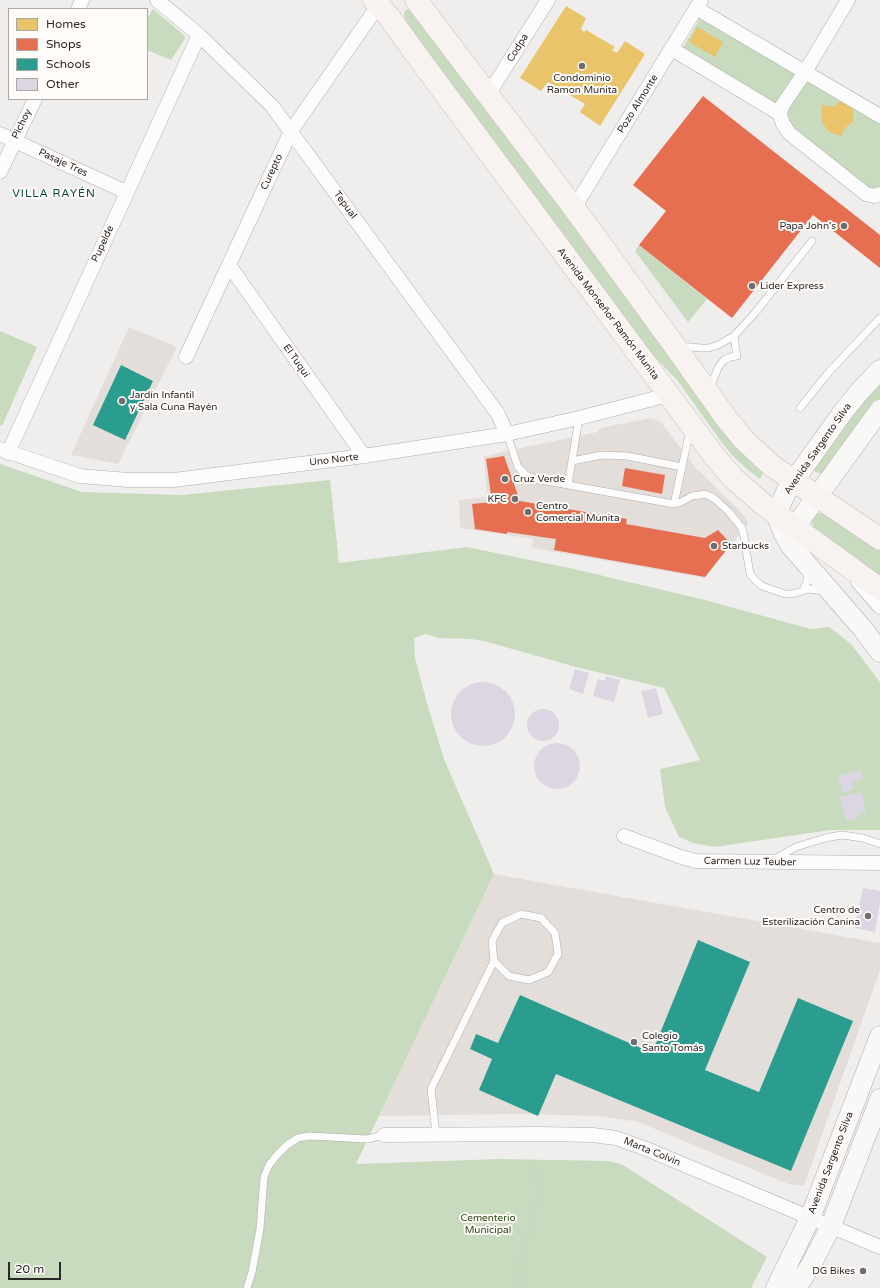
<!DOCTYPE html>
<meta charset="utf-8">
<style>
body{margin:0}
#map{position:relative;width:880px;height:1288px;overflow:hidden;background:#f0eeed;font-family:"Varela Round",sans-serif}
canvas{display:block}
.legend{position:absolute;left:8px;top:8px;width:140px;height:92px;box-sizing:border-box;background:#fffcfa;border:1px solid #aaa8a6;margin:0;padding:5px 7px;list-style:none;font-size:12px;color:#2a2929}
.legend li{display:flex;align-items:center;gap:8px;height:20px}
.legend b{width:20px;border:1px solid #aaa8a6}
.scale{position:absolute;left:8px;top:1262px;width:53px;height:18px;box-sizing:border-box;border:2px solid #2a2929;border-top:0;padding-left:5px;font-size:12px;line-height:14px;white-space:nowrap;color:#2a2929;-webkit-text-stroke:3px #fffcfa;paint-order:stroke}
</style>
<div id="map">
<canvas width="880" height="1288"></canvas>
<ul class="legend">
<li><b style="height:11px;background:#e9c46a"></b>Homes</li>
<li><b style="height:11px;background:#e76f51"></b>Shops</li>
<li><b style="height:11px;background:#2a9d8f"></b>Schools</li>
<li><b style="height:11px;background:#dbd6e1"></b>Other</li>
</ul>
<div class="scale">20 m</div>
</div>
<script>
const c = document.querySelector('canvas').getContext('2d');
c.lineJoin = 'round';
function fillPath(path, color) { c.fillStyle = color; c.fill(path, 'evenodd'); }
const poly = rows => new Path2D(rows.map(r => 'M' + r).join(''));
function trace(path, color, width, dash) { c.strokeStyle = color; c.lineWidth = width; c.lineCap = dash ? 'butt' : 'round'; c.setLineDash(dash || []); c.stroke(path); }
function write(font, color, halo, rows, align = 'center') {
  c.font = font + ' "Varela Round",sans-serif'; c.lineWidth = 4; c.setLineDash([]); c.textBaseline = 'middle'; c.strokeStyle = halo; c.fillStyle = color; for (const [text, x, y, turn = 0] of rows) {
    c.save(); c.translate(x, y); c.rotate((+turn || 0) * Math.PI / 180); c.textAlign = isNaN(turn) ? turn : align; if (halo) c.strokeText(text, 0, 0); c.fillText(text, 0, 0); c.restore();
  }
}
fillPath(poly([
 [129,327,177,347,118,464,71,455],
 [650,418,660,421,695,467,740,511,746,518,748,524,705,578,532,548,533,539,460,528,459,500,487,497,484,456,597,432,601,428],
 [494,874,880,943,880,970,804,1186,788,1184,638,1122,600,1116,517,1114,379,1116]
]), '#e4dedb');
fillPath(poly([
 [153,9,184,35,185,39,171,60,147,50,147,19],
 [408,9,410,10,432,34,744,455,762,473,762,476,760,479,748,470,732,455,722,443,678,381,642,344,405,21,404,12],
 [700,18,805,80,811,80,880,120,880,190,872,191,793,130,681,51],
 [639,245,707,299,688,322,635,251],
 [0,331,37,347,2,426,0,425],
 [880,381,880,398,855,428,822,474,816,472,814,470,815,468,852,415],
 [0,464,82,492,182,495,330,480,339,563,467,547,574,569,705,600,811,629,829,627,851,644,880,682,880,830,830,830,715,847,693,843,679,837,665,807,660,769,700,760,664,688,576,667,484,641,471,639,439,638,426,634,414,638,415,658,427,703,444,759,494,874,356,1164,499,1159,609,1161,623,1165,767,1257,751,1288,0,1288],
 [819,513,825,514,880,550,880,577,813,528,812,521,814,516]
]), '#c8dbbe');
fillPath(poly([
 [566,6,586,18,581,29,584,32,586,30,615,47,612,50,617,53,625,41,645,54,600,126,580,112,585,104,548,82,541,91,520,78],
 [697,27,723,42,715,57,689,42],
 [844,101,853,108,853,122,846,127,841,136,829,132,821,121,822,105,834,107,838,103]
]), '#e9c46a');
fillPath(poly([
 [703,96,880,235,880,268,813,215,732,318,639,245,666,211,633,185],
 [504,456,520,501,627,519,626,524,705,538,718,530,731,544,705,577,554,550,556,539,507,532,507,534,475,529,472,504,492,502,486,459],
 [625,468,665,475,662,494,622,486]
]), '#e76f51');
fillPath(poly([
 [121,365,153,381,125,440,93,425],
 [698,940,750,962,705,1070,759,1092,798,998,853,1021,791,1171,556,1074,538,1116,479,1090,492,1059,470,1049,476,1034,498,1043,520,995,652,1053]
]), '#2a9d8f');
fillPath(poly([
 [575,669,589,673,583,694,569,689],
 [606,676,620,680,614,702,593,696,598,679,605,681],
 '451 714a32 32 0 1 1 64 0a32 32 0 1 1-64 0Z',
 [656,688,663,714,648,718,641,691],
 '527 725a16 16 0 1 1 32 0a16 16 0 1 1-32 0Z',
 '534 766a23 23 0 1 1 46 0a23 23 0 1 1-46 0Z',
 [860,770,863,779,852,783,854,789,843,793,838,776],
 [862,792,866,812,858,814,859,817,846,821,840,797],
 [863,888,880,891,880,903,875,932,855,928]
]), '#dbd6e1');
const lane = poly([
 [680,346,701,348,709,348,718,345,734,336,755,313,812,241],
 [710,388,718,368,724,360,730,357,737,356,734,336],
 [800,408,829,372,880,318],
 [507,434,518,467,526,475,535,479,674,504,681,502,692,496,700,495,704,494,710,496,716,500,729,512,742,528,744,537,750,574,755,580,762,586,785,594,792,594,809,589,824,591],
 [572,461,602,455,627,456,682,467],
 [568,485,579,418],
 [674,504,690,430],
 [803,590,807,582,807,571],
 [773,860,796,847,825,838,842,835,863,838,880,844],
 [436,1134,431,1089,494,961,492,941,502,923,521,914,541,918,555,933,558,954,548,972,529,980,509,976,494,961],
 [247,1288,252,1272,260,1229,264,1177,269,1165,277,1155,287,1145,298,1138,309,1136,367,1139,384,1135]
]);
const street = poly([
 [157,0,199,35,272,106,498,414,507,434],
 [848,0,805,72,782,106,780,114,783,124,789,133,866,194,874,196,880,194],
 [696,8,880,116],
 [78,9,82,0],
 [672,49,780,114],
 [488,95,548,0],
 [0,134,126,192],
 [0,172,35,99],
 [574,208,701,0],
 [229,265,364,456],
 [186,357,291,131,382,0],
 [0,449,80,476,128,480,174,480,364,456,507,434,579,418,668,395],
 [8,453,199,35],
 [858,582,880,607],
 [624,836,681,857,696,861,880,863],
 [384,1135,541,1134,593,1135,616,1138,649,1150,880,1247]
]);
const secondary = poly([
 [880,370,860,391,843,412,803,468,786,492,779,508,777,516,784,534,791,546,863,629,880,652],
 [795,543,795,528,800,520,880,410],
 [776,1288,810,1218,880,1036],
 [796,1288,811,1265,831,1226,880,1099]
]);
const primary = poly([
 [374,0,390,18,415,53,715,457,733,478,764,505,880,589],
 [416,0,574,208,674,345,726,418,744,440,772,466,880,539]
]);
trace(lane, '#aeadac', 8);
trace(street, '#aeadac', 15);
trace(secondary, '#aeadac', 21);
trace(primary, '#c6bdbb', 23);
trace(poly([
 [521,1288,520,1274,521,1259,538,1193,538,1183,534,1166]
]), '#cecdcd', 2.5, [1, 3]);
trace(lane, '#fdfcfc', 7);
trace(street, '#fdfcfc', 14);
trace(secondary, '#faf8f7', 20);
trace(primary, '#f8f3f1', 22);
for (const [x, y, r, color] of [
 [582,66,4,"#6f6e6e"],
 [844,226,4,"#6f6e6e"],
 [752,286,4,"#6f6e6e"],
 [122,401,4,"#6f6e6e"],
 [505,479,4,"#6f6e6e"],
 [515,499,4,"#6f6e6e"],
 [528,512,4,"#6f6e6e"],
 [714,546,4,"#6f6e6e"],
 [868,916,4,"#6f6e6e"],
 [634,1042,4,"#6f6e6e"],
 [863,1271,4,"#6f6e6e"]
]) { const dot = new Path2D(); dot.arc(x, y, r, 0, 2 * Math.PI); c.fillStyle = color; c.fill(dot); trace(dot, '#fffcfa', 1.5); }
write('10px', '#2a2929', '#fffcfa', [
 ["Codpa",518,48,-58],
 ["Pozo Almonte",638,104,-58],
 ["Pichoy",22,124,-64],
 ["Pasaje Tres",63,163,25],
 ["Curepto",272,172,-65],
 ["Tepual",345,205,54],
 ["Pupelde",103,244,-65],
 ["Avenida Monseñor Ramón Munita",608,314,53],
 ["El Tuqui",296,361,55],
 ["Avenida Sargento Silva",818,449,-55],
 ["Uno Norte",334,460,-7],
 ["Carmen Luz Teuber",750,862,1],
 ["Marta Colvin",652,1152,22],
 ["Avenida Sargento Silva",831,1163,-69]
]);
write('10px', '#2a2929', '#fffcfa', [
 ["Condominio",582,78,"center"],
 ["Ramon Munita",582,90,"center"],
 ["Papa John's",836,226,"right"],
 ["Lider Express",760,286],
 ["Jardín Infantil",130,395],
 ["y Sala Cuna Rayén",130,407],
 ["Cruz Verde",513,479],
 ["KFC",507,499,"right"],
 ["Centro",536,506],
 ["Comercial Munita",536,518],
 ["Starbucks",722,546],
 ["Centro de",860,910,"right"],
 ["Esterilización Canina",860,922,"right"],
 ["Colegio",642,1036],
 ["Santo Tomás",642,1048],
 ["DG Bikes",855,1271,"right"]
], 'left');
write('10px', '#254811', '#fffcfa', [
 ["Cementerio",488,1218],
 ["Municipal",488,1230]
]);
c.letterSpacing = '1px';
write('11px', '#064641', '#fffcfa', [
 ["VILLA RAYÉN",54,194]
]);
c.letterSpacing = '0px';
</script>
